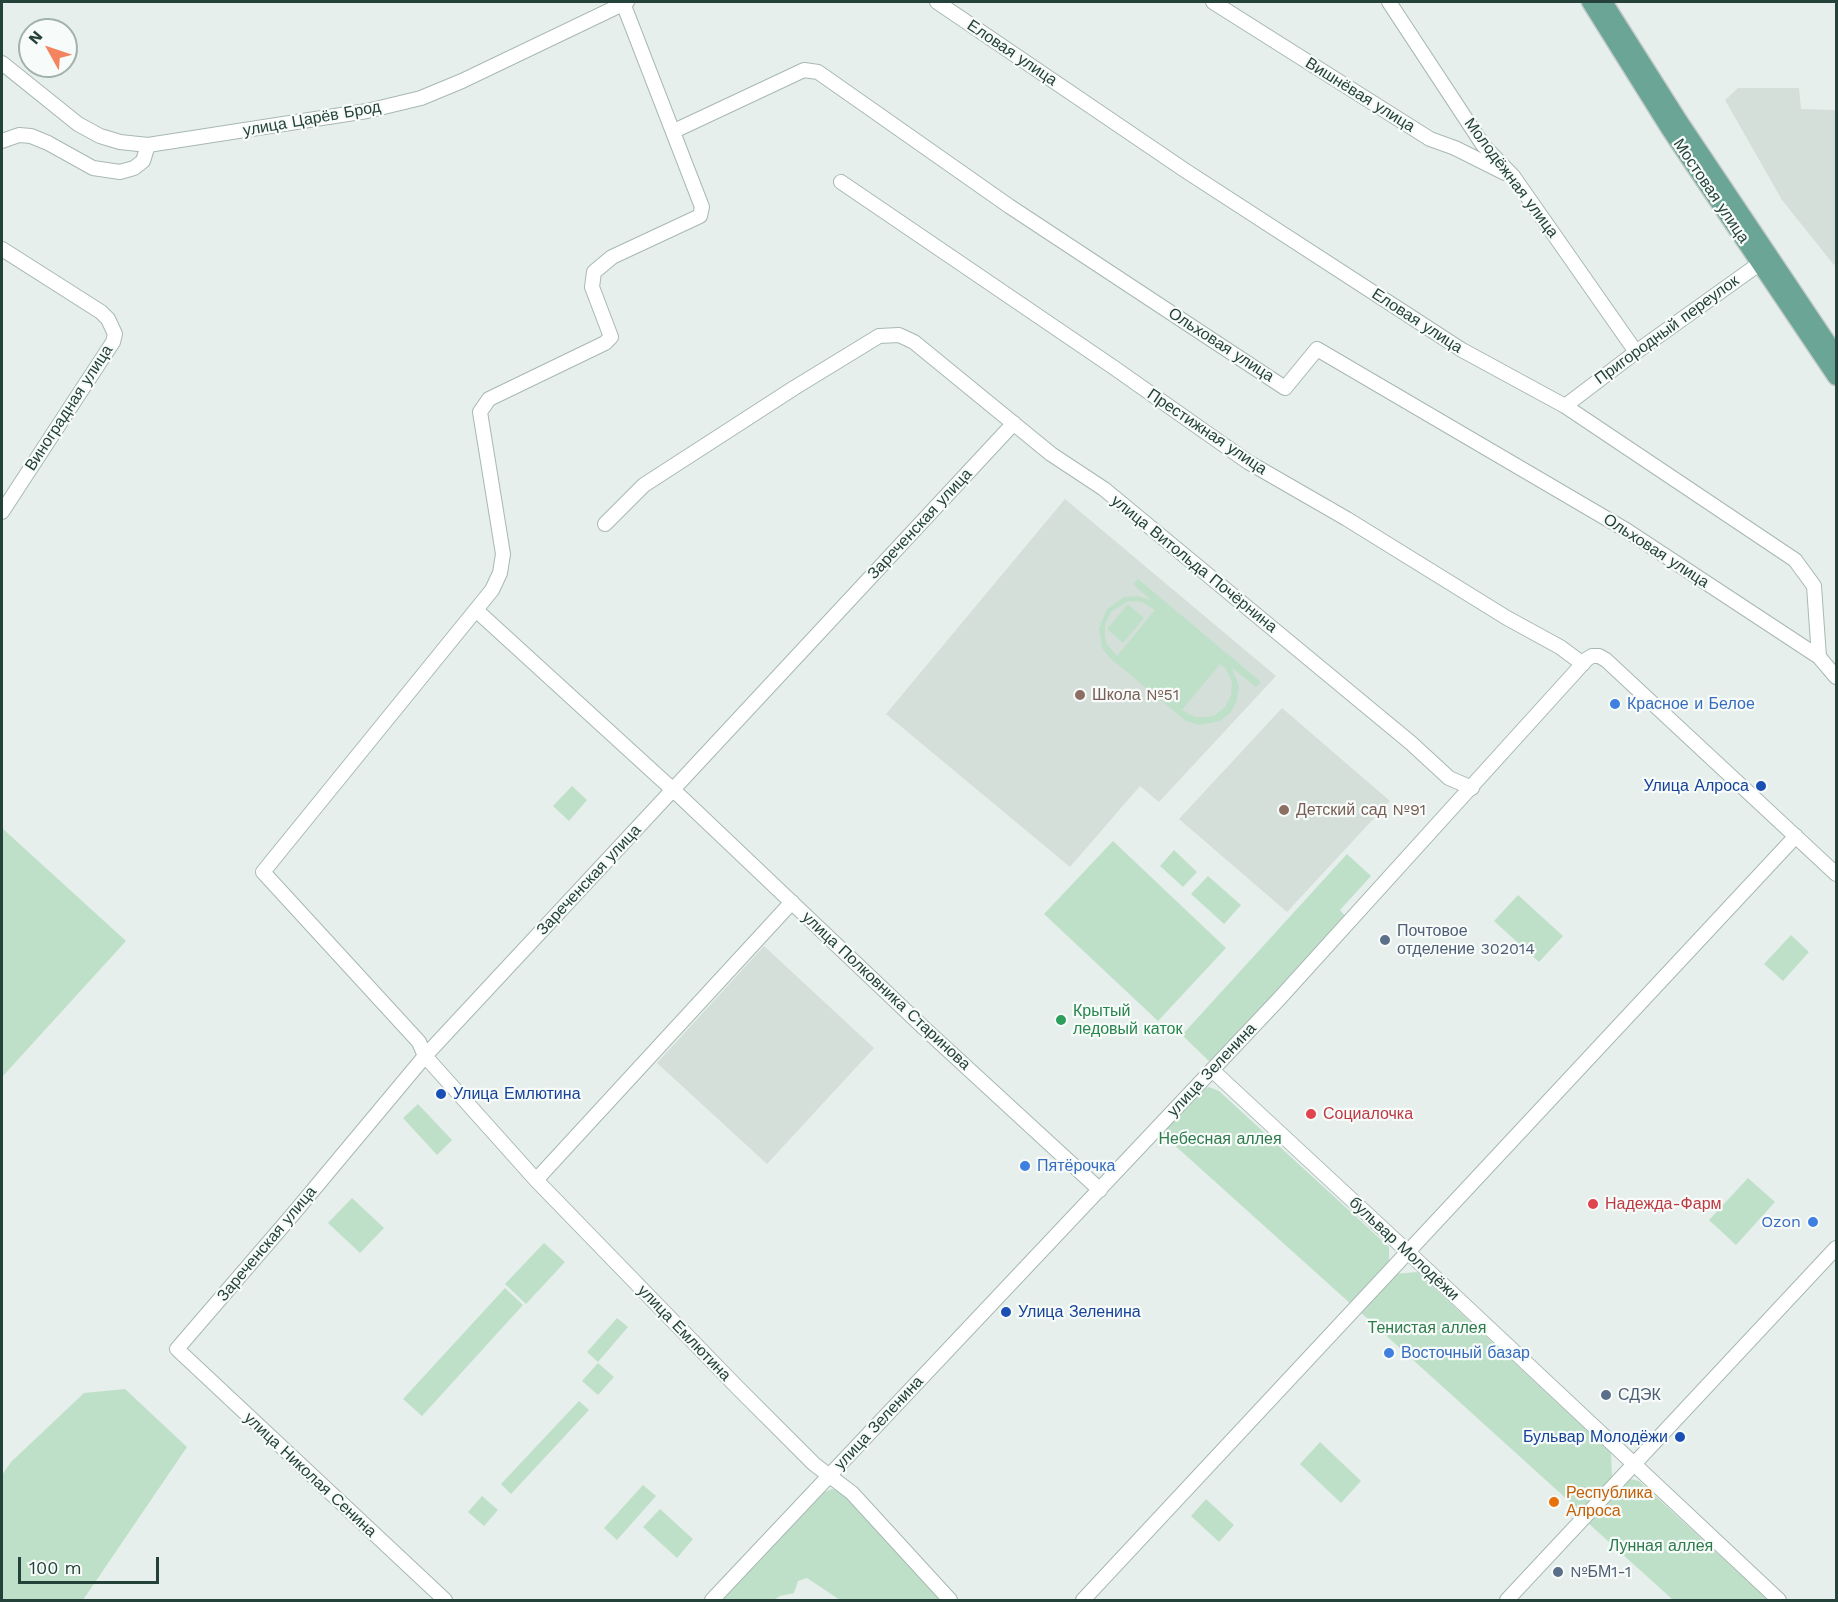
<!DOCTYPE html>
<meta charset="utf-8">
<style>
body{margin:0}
#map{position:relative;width:1838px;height:1602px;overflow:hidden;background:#e6efeb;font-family:"Work Sans",sans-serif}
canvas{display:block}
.frame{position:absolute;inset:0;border:3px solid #24423a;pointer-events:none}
.north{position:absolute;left:18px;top:18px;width:60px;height:60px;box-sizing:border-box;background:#f7fbf9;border:2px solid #a3b1ad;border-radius:50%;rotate:310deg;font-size:16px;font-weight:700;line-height:24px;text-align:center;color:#24423a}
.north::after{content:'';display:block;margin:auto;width:21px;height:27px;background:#f4845f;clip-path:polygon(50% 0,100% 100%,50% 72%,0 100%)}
.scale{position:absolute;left:18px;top:1557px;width:141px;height:27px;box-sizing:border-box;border:3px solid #24423a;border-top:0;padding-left:8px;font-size:18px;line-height:21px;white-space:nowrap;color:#24423a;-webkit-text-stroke:4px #f7fbf9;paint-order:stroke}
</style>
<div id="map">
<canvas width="1838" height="1602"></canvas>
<div class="frame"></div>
<div class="north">N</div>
<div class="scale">100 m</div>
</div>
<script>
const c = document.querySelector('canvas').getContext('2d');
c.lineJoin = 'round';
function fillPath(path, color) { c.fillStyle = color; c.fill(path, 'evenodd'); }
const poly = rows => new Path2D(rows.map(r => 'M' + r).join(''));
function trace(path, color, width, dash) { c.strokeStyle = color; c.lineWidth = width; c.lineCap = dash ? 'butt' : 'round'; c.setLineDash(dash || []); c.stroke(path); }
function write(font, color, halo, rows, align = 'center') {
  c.font = font + ' "Work Sans",sans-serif'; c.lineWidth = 4.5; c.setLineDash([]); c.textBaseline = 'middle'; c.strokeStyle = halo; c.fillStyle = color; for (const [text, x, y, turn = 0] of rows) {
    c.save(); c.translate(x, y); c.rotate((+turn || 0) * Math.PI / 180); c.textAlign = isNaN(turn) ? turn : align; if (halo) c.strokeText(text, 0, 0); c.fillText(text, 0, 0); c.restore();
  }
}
fillPath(poly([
 [1738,88,1799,88,1801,109,1836,110,1836,263,1834,265,1782,200,1725,100],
 [1065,499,1276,676,1159,802,1140,786,1070,867,886,714],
 [1282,708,1390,801,1287,912,1179,819],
 [764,946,874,1048,767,1164,657,1063]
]), '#d4dfda');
fillPath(poly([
 [1138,579,1261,682,1256,687,1232,668,1239,686,1237,700,1231,712,1220,721,1200,725,1186,721,1111,659,1102,648,1099,628,1107,609,1124,597,1137,596,1151,600,1133,584],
 [1128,601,1142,602,1155,610,1117,656,1107,644,1105,637,1105,624,1111,612],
 [1220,664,1226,669,1232,682,1231,695,1225,707,1215,715,1208,717,1195,717,1182,710],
 [1128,604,1144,618,1123,643,1107,629],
 [572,786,587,800,569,821,553,806],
 [2,828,126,941,2,1077],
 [1113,841,1226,948,1158,1021,1044,914],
 [1174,850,1197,872,1183,887,1160,866],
 [1347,854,1371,876,1340,910,1346,917,1211,1063,1182,1035],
 [1208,876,1241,905,1224,924,1191,894],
 [1518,895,1563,936,1539,962,1494,921],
 [1791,935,1809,952,1783,981,1764,964],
 [1209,1087,1219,1091,1389,1247,1389,1265,1352,1305,1161,1133,1204,1088],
 [418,1104,452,1140,437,1155,403,1118],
 [1748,1178,1775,1202,1736,1245,1709,1220],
 [352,1198,384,1228,360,1253,328,1223],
 [544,1243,565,1262,526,1304,505,1284],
 [1417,1272,1611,1453,1612,1478,1581,1512,1359,1311,1395,1274],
 [505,1288,523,1305,422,1416,403,1399],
 [617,1318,628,1327,598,1362,587,1352],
 [598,1363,614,1377,598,1395,582,1381],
 [125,1389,187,1447,83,1600,2,1600,2,1475,11,1462,84,1393],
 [579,1401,589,1410,511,1494,501,1484],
 [1320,1442,1361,1481,1341,1503,1300,1464],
 [1630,1479,1639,1481,1768,1600,1673,1600,1587,1522],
 [643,1485,656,1496,617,1540,604,1528],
 [832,1489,846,1493,942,1600,840,1600,807,1578,798,1581,794,1593,780,1596,774,1600,721,1600,820,1494],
 [482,1496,498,1510,484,1526,468,1512],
 [1206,1499,1234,1525,1219,1542,1191,1516],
 [660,1509,693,1539,677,1558,643,1527]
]), '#bfe0c8');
const minor = poly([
 [937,2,1186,171,1462,350,1565,406,1795,560,1814,586,1819,657,1836,677],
 [1213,2,1430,139,1455,148,1505,173],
 [1389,2,1483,145,1513,176,1636,352],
 [623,3,702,207,700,216,612,257,594,272,592,287,611,337,605,343,489,399,480,412,503,554,500,573,492,590,263,872,419,1042,425,1056,536,1180,736,1386,814,1464,852,1493,950,1600],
 [2,63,78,124,100,136,120,142,148,145,367,111,421,98,462,81,627,2],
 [674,131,804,70,818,72,1009,206,1285,388,1317,349,1626,530,1819,657],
 [2,141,19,135,31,136,48,143,93,168,120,172,134,168,143,161,148,145],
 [841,182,1113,367,1248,462,1347,519,1507,618,1560,647,1583,664],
 [2,249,101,312,108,319,115,334,113,342,2,512],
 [1565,406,1636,352,1766,259],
 [605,524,644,485,794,388,879,336,899,335,914,342,1051,454,1104,489,1411,743,1449,778,1472,788],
 [476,610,683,799,925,1029,1100,1190],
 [1212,1070,1408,1252,1779,1600],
 [536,1180,792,902],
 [445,1600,177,1349,294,1213,425,1056,1014,423],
 [712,1600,1279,999,1587,659,1592,656,1599,656,1606,660,1836,874],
 [1083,1600,1796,836],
 [1507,1600,1836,1248]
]);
const major = poly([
 [1590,2,1670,130,1836,377],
 [1604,2,1680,122,1836,355]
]);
trace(minor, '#a8b8b2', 16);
trace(major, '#c2cac8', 19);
trace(minor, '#fff', 14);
trace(major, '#6aa596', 16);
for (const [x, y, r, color] of [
 [1080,695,6,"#8d6e63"],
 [1615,704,6,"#3f7fe0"],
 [1761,786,6,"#1a4fb4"],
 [1284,810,6,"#8d6e63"],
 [1385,940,6,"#5c6f8a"],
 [1061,1020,6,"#2e9e5b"],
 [441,1094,6,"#1a4fb4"],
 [1311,1114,6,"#e0444e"],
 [1025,1166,6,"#3f7fe0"],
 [1593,1204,6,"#e0444e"],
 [1813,1222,6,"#3f7fe0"],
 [1006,1312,6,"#1a4fb4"],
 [1389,1353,6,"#3f7fe0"],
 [1606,1395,6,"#5c6f8a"],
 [1680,1437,6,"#1a4fb4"],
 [1554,1502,6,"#e8710a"],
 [1558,1572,6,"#5c6f8a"]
]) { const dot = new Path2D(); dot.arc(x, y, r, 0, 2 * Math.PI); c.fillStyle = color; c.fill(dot); trace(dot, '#f7fbf9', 2); }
write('16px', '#24423a', '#f7fbf9', [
 ["Еловая улица",1012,53,34],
 ["Вишнёвая улица",1360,95,32],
 ["улица Царёв Брод",312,119,-10],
 ["Молодёжная улица",1511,178,53],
 ["Мостовая улица",1711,191,56],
 ["Еловая улица",1417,321,33],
 ["Пригородный переулок",1667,330,-36],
 ["Ольховая улица",1221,345,33],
 ["Виноградная улица",69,408,-57],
 ["Престижная улица",1207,432,34],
 ["Зареченская улица",920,524,-47],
 ["Ольховая улица",1656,551,33],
 ["улица Витольда Почёрнина",1194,564,39],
 ["Зареченская улица",589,880,-47],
 ["улица Полковника Старинова",886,991,43],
 ["улица Зеленина",1212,1070,-47],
 ["Зареченская улица",267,1244,-50],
 ["бульвар Молодёжи",1404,1249,43],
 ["улица Емлютина",684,1333,46],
 ["улица Зеленина",879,1423,-47],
 ["улица Николая Сенина",310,1475,43]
]);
write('16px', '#785e54', '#f7fbf9', [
 ["Школа №51",1092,695],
 ["Детский сад №91",1296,810]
], 'left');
write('16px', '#366cbe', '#f7fbf9', [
 ["Красное и Белое",1627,704],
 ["Пятёрочка",1037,1166],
 ["Ozon",1801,1222,"right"],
 ["Восточный базар",1401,1353]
], 'left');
write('16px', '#164399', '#f7fbf9', [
 ["Улица Алроса",1749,786],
 ["Улица Емлютина",453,1094,"left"],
 ["Улица Зеленина",1018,1312,"left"],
 ["Бульвар Молодёжи",1668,1437]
], 'right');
write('16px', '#4e5e75', '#f7fbf9', [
 ["Почтовое",1397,931],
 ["отделение 302014",1397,949],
 ["СДЭК",1618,1395],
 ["№БМ1-1",1570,1572]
], 'left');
write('16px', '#27864d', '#f7fbf9', [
 ["Крытый",1073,1011],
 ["ледовый каток",1073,1029]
], 'left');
write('16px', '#be3a42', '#f7fbf9', [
 ["Социалочка",1323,1114],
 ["Надежда-Фарм",1605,1204]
], 'left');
write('16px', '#2d7a4b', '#f7fbf9', [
 ["Небесная аллея",1220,1139],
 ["Тенистая аллея",1427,1328],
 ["Лунная аллея",1661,1546]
]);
write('16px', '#c56008', '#f7fbf9', [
 ["Республика",1566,1493],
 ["Алроса",1566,1511]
], 'left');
</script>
